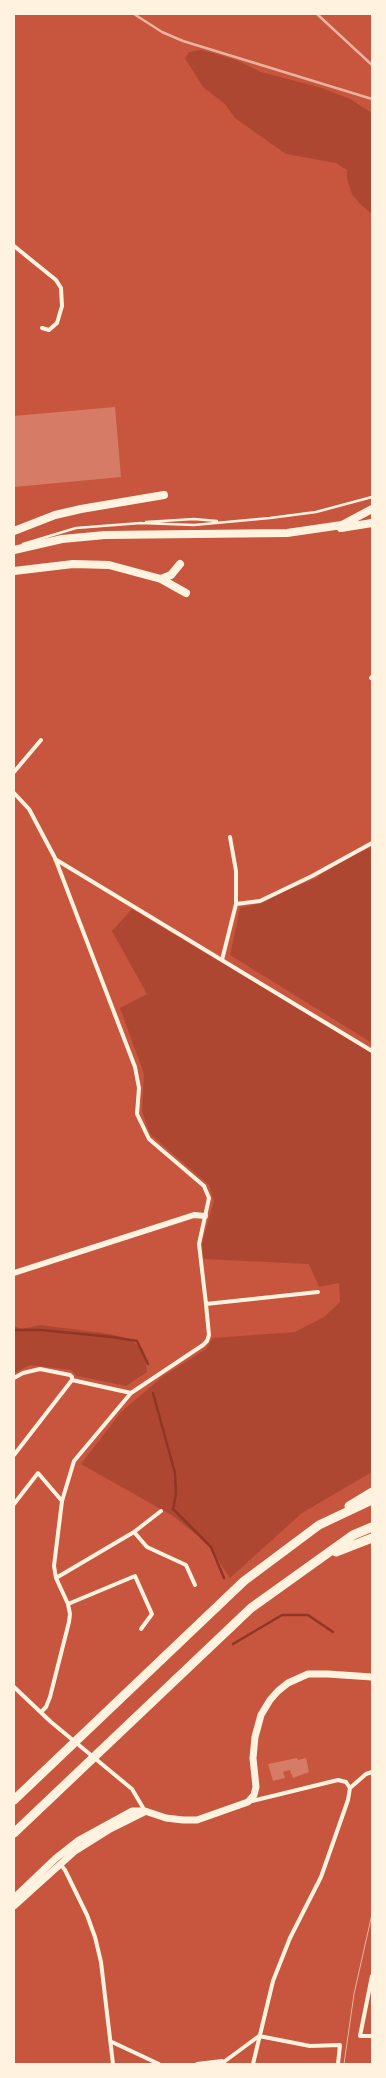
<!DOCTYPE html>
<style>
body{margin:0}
#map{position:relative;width:386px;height:2078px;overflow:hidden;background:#c8553d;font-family:"PT Sans Narrow",sans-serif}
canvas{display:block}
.frame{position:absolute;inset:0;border:15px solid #fff3e0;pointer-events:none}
</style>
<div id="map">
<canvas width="386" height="2078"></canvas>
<div class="frame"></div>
</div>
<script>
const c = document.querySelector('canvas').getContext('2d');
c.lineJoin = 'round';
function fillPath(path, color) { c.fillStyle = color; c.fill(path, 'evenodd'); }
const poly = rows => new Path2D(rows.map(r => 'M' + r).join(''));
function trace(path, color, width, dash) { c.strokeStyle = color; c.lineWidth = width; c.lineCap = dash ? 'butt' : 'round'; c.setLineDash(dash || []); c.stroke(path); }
fillPath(poly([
 [202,50,236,60,261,72,322,88,350,99,372,113,372,214,360,204,352,194,347,178,347,170,336,163,286,154,235,118,225,104,203,87,185,58,189,52],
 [372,847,372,1043,230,955,240,908,262,903,285,891,317,878,320,875,352,856],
 [132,909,372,1053,372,1472,302,1513,230,1578,206,1542,173,1516,81,1464,121,1412,162,1377,206,1349,213,1338,295,1332,324,1317,340,1302,339,1283,319,1287,309,1264,203,1259,202,1243,214,1201,209,1185,150,1134,142,1111,144,1074,120,1008,147,994,112,931],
 [41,1325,110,1334,129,1339,143,1349,147,1372,126,1386,77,1376,71,1370,30,1365,14,1373,14,1326,21,1329]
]), '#ae4732');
trace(poly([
 [14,1330,41,1330,112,1337,137,1341,148,1364],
 [153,1393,175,1473,176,1494,173,1509,211,1547,224,1578],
 [233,1644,282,1615,308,1615,333,1632]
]), '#8f3625', 2.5);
fillPath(poly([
 [115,407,121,477,14,487,14,416],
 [297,1758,298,1760,306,1758,309,1772,293,1778,290,1770,283,1772,285,1778,273,1781,268,1764]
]), '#d67c66');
trace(poly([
 [146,522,194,519,217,521],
 [141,523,194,525,270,518,316,512,372,497],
 [23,544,76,528,141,523]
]), '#fff3e0', 2.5);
trace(poly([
 [14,246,56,280,61,288,62,306,57,323,49,330,42,328],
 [371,678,372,677],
 [14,772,41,740],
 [14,793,29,809,55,858,135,1067,139,1088,137,1114,149,1139,204,1186,209,1198,199,1244,206,1304,209,1335,207,1341,203,1345,131,1393,74,1461,62,1501,54,1566,56,1578,68,1604,70,1614,69,1622,50,1697,46,1707,41,1712],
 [230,837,236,871,236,904],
 [55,859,372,1051],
 [222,960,236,904,260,901,312,876,372,843],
 [206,1304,318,1292],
 [14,1378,23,1373,40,1369,70,1375,72,1377,72,1380],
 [72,1380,131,1393],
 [14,1455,72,1380],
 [14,1504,38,1473,62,1501],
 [134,1532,147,1547,186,1565,195,1585],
 [56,1578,134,1532,161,1511],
 [68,1604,135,1576,152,1614,141,1629],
 [14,1687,51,1722,132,1789,145,1811],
 [248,1802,338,1780,346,1782,350,1788],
 [60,1864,65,1870,87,1915,95,1937,101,1962,113,2064],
 [372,1976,360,2036,372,2036],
 [112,2042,159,2064],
 [197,2064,222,2061],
 [221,2064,259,2036,310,2046,340,2045,338,2064],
 [253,2064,273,1981,290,1938,321,1877,348,1800,350,1788,366,1774,372,1772]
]), '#fff3e0', 4);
trace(poly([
 [14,1273,194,1215,205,1216]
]), '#fff3e0', 6);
trace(poly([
 [14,1898,56,1858,79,1840,132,1811,145,1811,166,1818,183,1820,197,1820,248,1802,254,1795,256,1787,253,1758,255,1737,261,1715,270,1700,278,1691,288,1683,308,1674,328,1674,372,1677],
 [14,1906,75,1851,110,1829,144,1812]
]), '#fff3e0', 7);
trace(poly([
 [341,528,372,523],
 [14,531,55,515,81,509,164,495],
 [14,550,62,539,105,535,287,533,342,525,372,509],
 [14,571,73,564,109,565,161,579,186,593],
 [161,579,171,575,180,564]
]), '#fff3e0', 8);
trace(poly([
 [349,1506,372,1492],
 [336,1552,372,1538],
 [14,1800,244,1581,319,1525,372,1500],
 [14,1833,251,1608,353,1535,372,1527]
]), '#fff3e0', 9);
trace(poly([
 [344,2064,354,1994,372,1914]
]), '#e9b49f', 1);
trace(poly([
 [134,14,162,32,183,41,372,99],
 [317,14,372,65]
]), '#e9b49f', 2.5);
</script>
